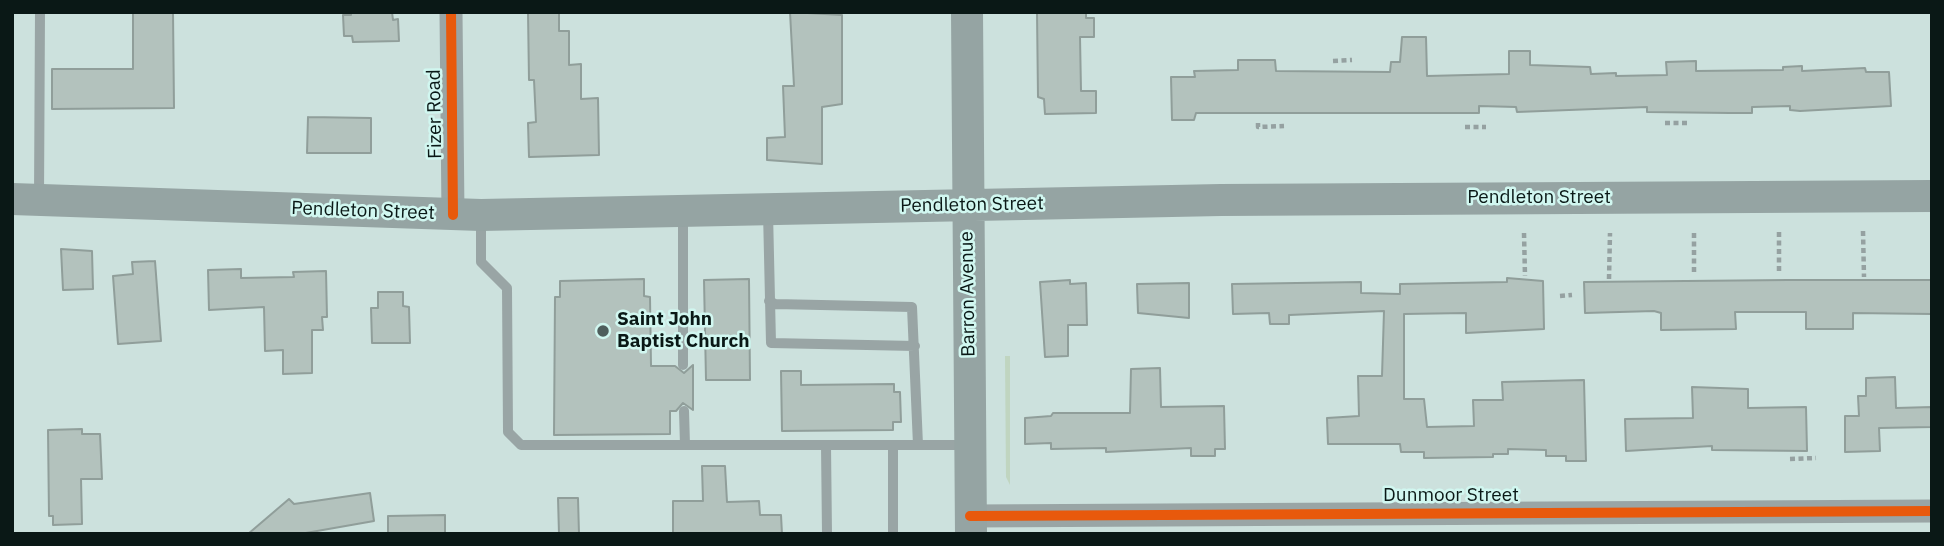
<!DOCTYPE html>
<style>
body{margin:0}
#map{position:relative;width:1944px;height:546px;overflow:hidden;background:#cce1dd;font-family:"IBM Plex Sans",sans-serif}
canvas{display:block}
.frame{position:absolute;inset:0;border:14px solid #0a1816;pointer-events:none}
</style>
<div id="map">
<canvas width="1944" height="546"></canvas>
<div class="frame"></div>
</div>
<script>
const c = document.querySelector('canvas').getContext('2d');
c.lineJoin = 'round';
function fillPath(path, color) { c.fillStyle = color; c.fill(path, 'evenodd'); }
const poly = rows => new Path2D(rows.map(r => 'M' + r).join(''));
function trace(path, color, width, dash) { c.strokeStyle = color; c.lineWidth = width; c.lineCap = dash ? 'butt' : 'round'; c.setLineDash(dash || []); c.stroke(path); }
function write(font, color, halo, rows, align = 'center') {
  c.font = font + ' "IBM Plex Sans",sans-serif'; c.lineWidth = 5; c.setLineDash([]); c.textBaseline = 'middle'; c.strokeStyle = halo; c.fillStyle = color; for (const [text, x, y, turn = 0] of rows) {
    c.save(); c.translate(x, y); c.rotate((+turn || 0) * Math.PI / 180); c.textAlign = isNaN(turn) ? turn : align; if (halo) c.strokeText(text, 0, 0); c.fillText(text, 0, 0); c.restore();
  }
}
fillPath(poly([
 [1005,356,1010,356,1010,485,1006,477]
]), '#c0d5c0');
const building = poly([
 [133,12,173,12,174,108,52,109,52,69,133,69,133,12],
 [351,12,392,12,393,20,398,19,399,41,353,42,352,36,344,36,343,15,351,15,351,12],
 [528,12,559,12,559,31,569,31,569,65,581,64,581,99,598,98,599,155,529,157,528,123,536,122,534,80,529,80,528,12],
 [790,12,842,15,842,104,822,107,822,164,767,160,767,138,785,137,783,86,794,86,790,12],
 [1037,12,1086,12,1086,18,1094,18,1094,37,1080,37,1081,91,1096,91,1096,113,1045,114,1044,99,1038,97,1037,12],
 [1402,37,1426,37,1427,76,1509,74,1509,51,1530,51,1530,65,1590,67,1591,74,1616,73,1616,76,1667,75,1666,62,1696,61,1696,71,1783,70,1783,67,1802,66,1802,71,1865,68,1866,72,1889,72,1891,106,1800,111,1790,110,1790,106,1752,107,1752,113,1730,113,1647,112,1647,107,1517,112,1516,107,1479,106,1479,113,1196,113,1194,120,1172,120,1171,77,1195,77,1194,71,1238,70,1238,60,1275,60,1276,71,1390,72,1391,62,1400,62,1402,37],
 [308,117,371,118,371,153,307,153,308,117],
 [61,249,92,251,93,289,63,290,61,249],
 [155,261,161,341,118,344,113,276,133,274,132,262,155,261],
 [241,269,241,278,294,277,293,272,326,271,327,317,322,317,323,330,312,330,312,373,283,374,283,350,265,351,264,307,209,310,208,270,241,269],
 [1507,278,1543,281,1544,329,1466,333,1466,313,1404,314,1404,399,1424,399,1427,427,1474,426,1473,400,1503,400,1502,382,1584,380,1586,461,1566,461,1566,456,1546,456,1546,450,1508,449,1508,454,1493,454,1493,457,1424,458,1424,452,1401,452,1400,444,1328,444,1327,418,1359,416,1358,376,1382,376,1384,311,1289,315,1289,324,1270,324,1269,313,1233,314,1232,284,1361,282,1361,293,1400,294,1400,284,1507,282,1507,278],
 [644,279,644,296,650,297,651,366,675,366,684,373,693,365,693,410,683,403,676,411,670,411,670,434,554,435,555,297,560,297,560,281,644,279],
 [749,279,750,380,706,380,704,280,749,279],
 [1070,280,1070,284,1086,283,1087,325,1068,325,1068,356,1045,357,1040,282,1070,280],
 [1788,280,1932,280,1932,314,1853,313,1853,329,1806,329,1806,312,1735,312,1736,329,1661,330,1661,313,1654,311,1585,313,1584,282,1788,280],
 [1189,283,1189,318,1138,313,1137,284,1189,283],
 [378,292,403,292,403,306,409,307,410,343,372,343,371,308,378,308,378,292],
 [1160,368,1161,407,1224,406,1225,449,1215,449,1215,456,1191,456,1191,448,1106,452,1106,448,1051,449,1051,443,1025,444,1025,418,1051,416,1053,413,1130,413,1131,369,1160,368],
 [781,371,801,371,801,385,894,384,894,392,900,392,901,422,893,422,893,430,782,431,781,371],
 [1895,377,1896,408,1932,407,1932,427,1879,428,1880,451,1845,452,1845,416,1859,416,1858,396,1866,396,1866,378,1895,377],
 [1692,387,1748,389,1748,408,1806,407,1807,451,1712,450,1712,446,1626,451,1625,419,1693,418,1692,387],
 [82,429,82,434,100,434,102,479,81,479,82,524,53,525,53,516,49,516,48,430,82,429],
 [702,466,725,466,727,502,759,501,760,515,781,515,782,534,673,534,673,501,703,501,702,466],
 [370,493,374,521,300,534,248,534,289,499,294,504,370,493],
 [558,498,578,498,579,534,559,534,558,498],
 [445,515,445,534,388,534,388,516,445,515]
]);
fillPath(building, '#b3c2bd');
trace(building, '#909e9a', 2);
trace(poly([
 [1333,61,1352,60],
 [1258,123,1258,127,1284,126],
 [1665,123,1690,123],
 [1465,127,1486,127],
 [1863,231,1864,277],
 [1779,232,1779,272],
 [1524,233,1525,276],
 [1694,233,1694,275],
 [1609,279,1610,233],
 [1560,296,1572,295],
 [1790,459,1816,458]
]), '#95a1a1', 4.5, [5, 3.5]);
trace(poly([
 [39,197,40,12],
 [768,212,771,343,915,346],
 [683,215,683,365],
 [481,217,481,262,507,288,508,432,521,445,967,445],
 [769,301,775,304,912,307,918,445],
 [684,411,685,445],
 [826,445,827,534],
 [893,445,893,534]
]), '#99a5a5', 10);
trace(poly([
 [451,12,453,215],
 [970,516,1932,511]
]), '#99a5a5', 23);
trace(poly([
 [967,12,971,534],
 [12,199,481,215,1221,200,1932,196]
]), '#95a4a3', 32);
trace(poly([
 [451,12,453,215],
 [970,516,1932,511]
]), '#e8590c', 10);
for (const [x, y, r, color] of [
 [603,331,7,"#4e5e5c"]
]) { const dot = new Path2D(); dot.arc(x, y, r, 0, 2 * Math.PI); c.fillStyle = color; c.fill(dot); trace(dot, '#d1f7f0', 2.5); }
write('19px', '#0a1816', '#d1f7f0', [
 ["Fizer Road",435,114,-91],
 ["Pendleton Street",1539,198],
 ["Pendleton Street",972,205,-1],
 ["Pendleton Street",363,211,2],
 ["Barron Avenue",968,294,-91],
 ["Dunmoor Street",1451,496]
]);
write('bold 19px', '#0a1816', '#d1f7f0', [
 ["Saint John",617,320],
 ["Baptist Church",617,342]
], 'left');
</script>
